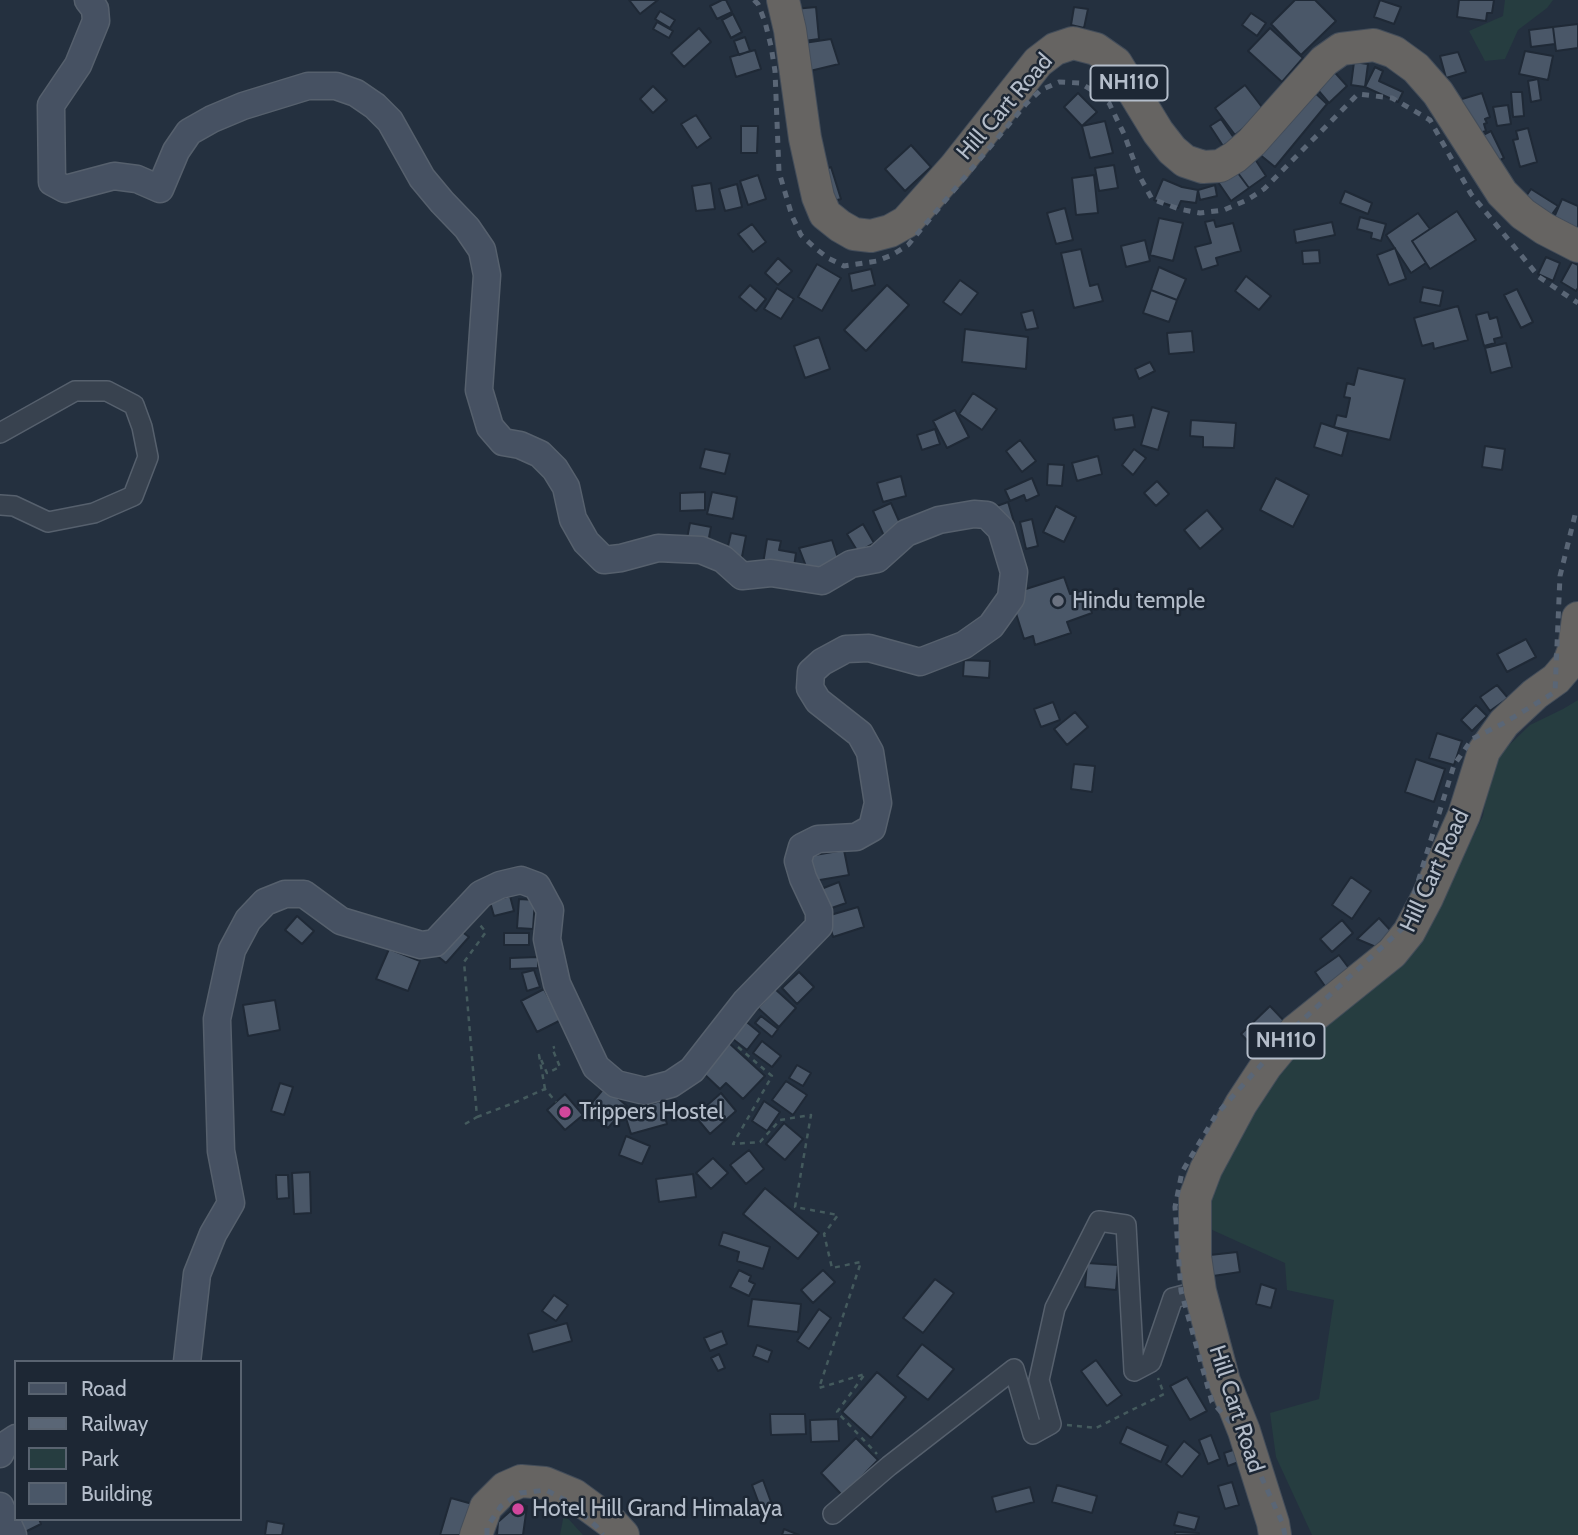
<!DOCTYPE html>
<style>
body{margin:0}
#map{position:relative;width:1578px;height:1535px;overflow:hidden;background:#24303f;font-family:Cabin,sans-serif}
canvas{display:block}
.legend{position:absolute;left:14px;top:1360px;width:228px;height:161px;box-sizing:border-box;background:#1d2734;border:2px solid #596370;margin:0;padding:9px 12px;list-style:none;font-size:21px;color:#b4bdca}
.legend li{display:flex;align-items:center;gap:14px;height:35px}
.legend b{width:35px;border:2px solid #596370}
</style>
<div id="map">
<canvas width="1578" height="1535"></canvas>
<ul class="legend">
<li><b style="height:9px;background:#465162"></b>Road</li>
<li><b style="height:9px;background:#5a6676"></b>Railway</li>
<li><b style="height:19px;background:#263d40"></b>Park</li>
<li><b style="height:19px;background:#4a5768"></b>Building</li>
</ul>
</div>
<script>
const c = document.querySelector('canvas').getContext('2d');
c.lineJoin = 'round';
function fillPath(path, color) { c.fillStyle = color; c.fill(path, 'evenodd'); }
const poly = rows => new Path2D(rows.map(r => 'M' + r).join(''));
function trace(path, color, width, dash) { c.strokeStyle = color; c.lineWidth = width; c.lineCap = dash ? 'butt' : 'round'; c.setLineDash(dash || []); c.stroke(path); }
function write(font, color, halo, rows, align = 'center') {
  c.font = font + ' Cabin,sans-serif'; c.lineWidth = 5; c.setLineDash([]); c.textBaseline = 'middle'; c.strokeStyle = halo; c.fillStyle = color; for (const [text, x, y, turn = 0] of rows) {
    c.save(); c.translate(x, y); c.rotate((+turn || 0) * Math.PI / 180); c.textAlign = isNaN(turn) ? turn : align; if (halo) c.strokeText(text, 0, 0); c.fillText(text, 0, 0); c.restore();
  }
}
fillPath(poly([
 [1505,0,1553,0,1547,8,1518,30,1505,59,1485,61,1469,31,1503,16],
 [1578,700,1578,1535,1312,1535,1276,1457,1270,1413,1319,1399,1334,1300,1287,1290,1285,1263,1208,1228,1208,1197,1280,1063,1425,933,1483,816,1488,783,1501,753,1530,725,1563,709],
 [564,1514,583,1535,560,1535]
]), '#263d40');
const building = poly([
 [629,0,658,0,640,14,629,0],
 [722,0,726,0,732,12,717,19,710,6,722,0],
 [1295,0,1315,0,1336,21,1301,55,1271,24,1295,0],
 [1380,0,1401,7,1394,24,1374,17,1380,0],
 [1459,0,1494,0,1492,13,1487,13,1486,21,1457,17,1459,0],
 [816,7,819,39,797,42,794,9,816,7],
 [1074,7,1088,9,1084,28,1071,25,1074,7],
 [660,11,675,20,670,28,655,19,660,11],
 [1251,13,1266,23,1257,36,1242,25,1251,13],
 [733,14,742,32,731,38,722,20,733,14],
 [657,22,673,31,669,38,653,29,657,22],
 [1578,24,1578,48,1556,51,1553,27,1578,24],
 [1553,27,1555,44,1531,47,1529,30,1553,27],
 [699,28,711,42,684,67,671,53,699,28],
 [1270,28,1303,58,1282,82,1248,51,1270,28],
 [745,37,750,51,739,55,734,41,745,37],
 [831,39,839,64,810,71,797,44,831,39],
 [755,50,761,69,736,77,730,57,755,50],
 [1525,51,1553,56,1548,80,1519,74,1525,51],
 [1458,52,1466,72,1446,78,1440,56,1458,52],
 [1354,62,1368,64,1365,87,1351,85,1354,62],
 [1330,67,1347,86,1329,103,1312,83,1330,67],
 [1375,67,1383,71,1379,81,1403,92,1398,102,1365,87,1375,67],
 [1538,79,1541,100,1531,102,1528,81,1538,79],
 [1245,85,1265,111,1235,135,1215,108,1245,85],
 [653,86,667,100,653,113,640,99,653,86],
 [1311,89,1327,104,1275,167,1259,154,1311,89],
 [1511,92,1522,92,1524,116,1513,117,1511,92],
 [1078,93,1097,112,1082,126,1064,107,1078,93],
 [1482,93,1490,117,1485,119,1487,123,1484,124,1486,131,1463,138,1452,102,1482,93],
 [1508,105,1511,124,1497,126,1493,107,1508,105],
 [696,115,711,138,697,148,681,124,696,115],
 [1221,119,1234,138,1223,146,1210,126,1221,119],
 [1105,121,1113,153,1090,158,1082,126,1105,121],
 [741,126,758,126,757,153,741,153,741,126],
 [1528,128,1537,162,1520,167,1513,140,1518,139,1516,131,1528,128],
 [1491,131,1504,158,1483,169,1469,142,1491,131],
 [911,145,931,167,905,191,885,169,911,145],
 [1253,156,1266,176,1249,188,1235,169,1253,156],
 [1114,165,1118,188,1099,191,1095,168,1114,165],
 [831,167,841,199,823,204,814,173,831,167],
 [1235,169,1249,188,1231,201,1218,182,1235,169],
 [758,175,766,199,748,205,740,181,758,175],
 [1094,175,1098,213,1076,215,1072,178,1094,175],
 [1163,179,1182,187,1198,190,1196,203,1181,201,1178,208,1154,200,1163,179],
 [711,183,715,209,696,211,692,186,711,183],
 [737,184,742,207,725,211,719,189,737,184],
 [1215,185,1217,196,1200,200,1198,190,1215,185],
 [1531,189,1558,206,1548,220,1522,202,1531,189],
 [1345,191,1372,203,1368,214,1340,203,1345,191],
 [1562,199,1578,206,1578,242,1549,229,1562,199],
 [1065,208,1073,240,1056,244,1047,213,1065,208],
 [1457,211,1476,240,1430,269,1412,241,1457,211],
 [1418,213,1430,229,1412,241,1426,263,1411,273,1386,235,1418,213],
 [1360,217,1386,224,1381,241,1371,238,1372,233,1357,229,1360,217],
 [1159,218,1183,223,1173,261,1150,255,1159,218],
 [1214,220,1216,227,1233,223,1241,251,1216,258,1218,265,1202,270,1195,247,1211,243,1205,222,1214,220],
 [1332,222,1335,235,1296,243,1294,230,1332,222],
 [752,224,766,242,753,252,738,234,752,224],
 [1145,240,1150,261,1126,267,1121,246,1145,240],
 [1395,248,1406,279,1389,285,1377,255,1395,248],
 [1081,249,1090,286,1098,284,1103,301,1074,308,1061,253,1081,249],
 [1319,250,1320,263,1303,264,1302,251,1319,250],
 [1546,257,1560,263,1553,281,1538,274,1546,257],
 [778,258,792,271,778,285,765,273,778,258],
 [1572,262,1578,265,1578,288,1576,291,1561,282,1572,262],
 [817,264,841,278,822,311,798,297,817,264],
 [1159,267,1186,279,1177,300,1151,290,1159,267],
 [871,269,875,285,852,291,849,274,871,269],
 [1246,276,1271,296,1259,310,1235,291,1246,276],
 [960,280,978,293,961,315,943,302,960,280],
 [750,285,766,299,756,311,739,297,750,285],
 [887,285,909,305,866,351,844,330,887,285],
 [1423,287,1443,291,1440,306,1420,302,1423,287],
 [777,288,794,299,781,319,764,309,777,288],
 [1517,289,1533,322,1521,328,1504,295,1517,289],
 [1151,290,1177,300,1169,322,1143,313,1151,290],
 [1458,306,1468,340,1434,349,1433,343,1422,346,1414,318,1458,306],
 [1033,310,1038,328,1026,330,1021,313,1033,310],
 [1488,312,1490,319,1497,317,1502,337,1494,339,1495,343,1484,346,1476,315,1488,312],
 [965,329,1028,337,1026,369,962,362,965,329],
 [1192,331,1194,352,1169,354,1167,333,1192,331],
 [819,337,830,369,805,378,794,346,819,337],
 [1506,343,1512,367,1491,373,1485,348,1506,343],
 [1150,362,1155,371,1139,379,1135,369,1150,362],
 [1358,368,1405,379,1390,440,1334,427,1337,415,1346,417,1350,398,1344,397,1347,383,1354,385,1358,368],
 [973,393,997,409,982,430,959,414,973,393],
 [1152,407,1169,412,1158,450,1141,445,1152,407],
 [955,410,969,437,947,448,933,421,955,410],
 [1133,415,1135,427,1115,430,1113,418,1133,415],
 [1191,420,1236,423,1234,448,1203,447,1203,437,1190,436,1191,420],
 [1321,423,1348,432,1342,456,1314,447,1321,423],
 [935,429,940,444,922,450,917,435,935,429],
 [1020,440,1036,461,1022,472,1006,451,1020,440],
 [1485,446,1505,449,1502,470,1482,467,1485,446],
 [705,449,730,454,725,474,700,468,705,449],
 [1134,449,1146,458,1133,475,1122,465,1134,449],
 [1098,456,1102,474,1077,481,1072,463,1098,456],
 [1048,464,1064,465,1062,486,1047,485,1048,464],
 [901,476,906,496,883,502,877,483,901,476],
 [1032,478,1039,495,1026,501,1024,495,1010,501,1005,490,1032,478],
 [1276,478,1309,495,1293,527,1260,510,1276,478],
 [1157,481,1169,494,1156,506,1144,493,1157,481],
 [705,492,705,510,680,511,680,493,705,492],
 [712,492,737,497,733,519,707,514,712,492],
 [1008,502,1014,522,1000,526,994,507,1008,502],
 [891,503,902,528,884,536,873,511,891,503],
 [1056,506,1076,517,1064,542,1043,532,1056,506],
 [1207,510,1223,529,1200,549,1184,530,1207,510],
 [1032,519,1038,546,1026,549,1020,522,1032,519],
 [690,523,711,527,707,548,686,544,690,523],
 [863,524,874,543,858,552,847,534,863,524],
 [731,533,746,536,740,567,724,564,731,533],
 [767,539,781,541,779,550,796,553,793,574,762,570,767,539],
 [832,540,839,561,809,574,799,548,832,540],
 [1064,577,1070,594,1084,590,1092,613,1067,622,1071,633,1035,645,1033,636,1024,639,1010,594,1064,577],
 [1526,639,1536,657,1507,672,1497,654,1526,639],
 [964,660,990,661,989,678,963,676,964,660],
 [1497,685,1508,698,1490,711,1480,697,1497,685],
 [1053,702,1060,720,1041,727,1034,709,1053,702],
 [1476,705,1487,716,1472,731,1461,720,1476,705],
 [1075,712,1088,727,1067,745,1054,729,1075,712],
 [1437,733,1462,741,1454,765,1429,758,1437,733],
 [1416,759,1445,769,1434,802,1405,792,1416,759],
 [1074,764,1095,766,1092,792,1071,789,1074,764],
 [844,850,849,875,814,881,809,856,844,850],
 [1351,877,1371,891,1352,919,1332,905,1351,877],
 [839,882,846,903,823,911,816,891,839,882],
 [510,896,514,911,494,916,490,902,510,896],
 [519,899,535,900,533,929,517,928,519,899],
 [858,907,864,927,833,937,827,916,858,907],
 [297,916,314,931,302,944,285,930,297,916],
 [1379,918,1391,931,1376,947,1357,939,1379,918],
 [1342,920,1353,933,1332,952,1320,939,1342,920],
 [457,928,469,937,446,963,435,954,457,928],
 [504,933,529,933,529,945,504,945,504,933],
 [389,949,420,961,408,991,376,979,389,949],
 [1339,955,1351,971,1327,989,1315,972,1339,955],
 [538,957,538,968,510,969,510,958,538,957],
 [534,970,540,987,527,991,522,973,534,970],
 [799,972,814,987,797,1004,782,988,799,972],
 [544,989,561,1020,537,1032,521,1001,544,989],
 [775,989,796,1008,779,1027,758,1008,775,989],
 [275,1000,280,1030,248,1036,243,1005,275,1000],
 [1270,1006,1288,1025,1259,1053,1241,1034,1270,1006],
 [761,1016,778,1029,772,1037,755,1023,761,1016],
 [743,1019,760,1033,747,1050,729,1036,743,1019],
 [762,1041,781,1056,772,1067,753,1053,762,1041],
 [729,1043,765,1076,743,1099,726,1083,720,1089,702,1072,729,1043],
 [797,1065,811,1073,803,1086,789,1078,797,1065],
 [786,1081,807,1095,793,1115,772,1100,786,1081],
 [280,1083,293,1087,284,1115,271,1111,280,1083],
 [605,1087,627,1106,608,1128,592,1115,596,1110,590,1105,605,1087],
 [721,1093,736,1111,710,1134,695,1116,721,1093],
 [565,1094,583,1115,565,1130,547,1110,565,1094],
 [660,1101,667,1124,631,1134,624,1112,660,1101],
 [764,1101,780,1112,767,1131,752,1121,764,1101],
 [784,1123,803,1139,785,1160,766,1144,784,1123],
 [626,1136,650,1146,642,1164,619,1155,626,1136],
 [749,1150,764,1169,746,1184,730,1165,749,1150],
 [713,1158,728,1173,711,1189,696,1173,713,1158],
 [310,1172,311,1213,294,1214,292,1173,310,1172],
 [693,1174,696,1197,659,1202,656,1179,693,1174],
 [276,1175,288,1175,289,1198,277,1199,276,1175],
 [765,1188,819,1233,798,1259,743,1214,765,1188],
 [723,1232,770,1247,763,1269,737,1261,739,1252,719,1245,723,1232],
 [1237,1252,1240,1272,1213,1276,1210,1255,1237,1252],
 [1087,1263,1118,1265,1116,1290,1085,1287,1087,1263],
 [739,1270,751,1276,749,1281,755,1284,749,1296,730,1287,739,1270],
 [823,1270,835,1282,813,1303,801,1290,823,1270],
 [935,1279,954,1293,923,1333,903,1318,935,1279],
 [1261,1284,1276,1289,1271,1308,1256,1304,1261,1284],
 [554,1295,568,1305,556,1321,542,1311,554,1295],
 [752,1299,801,1304,798,1332,748,1326,752,1299],
 [819,1309,831,1318,809,1349,797,1341,819,1309],
 [567,1323,572,1341,533,1352,528,1334,567,1323],
 [722,1331,727,1344,710,1351,704,1338,722,1331],
 [922,1344,954,1369,928,1400,897,1376,922,1344],
 [757,1345,772,1351,768,1362,753,1356,757,1345],
 [719,1354,725,1368,718,1371,711,1358,719,1354],
 [1096,1360,1122,1395,1107,1406,1081,1371,1096,1360],
 [877,1372,906,1397,871,1438,842,1412,877,1372],
 [1187,1377,1207,1411,1190,1420,1170,1386,1187,1377],
 [770,1414,805,1414,806,1434,771,1435,770,1414],
 [838,1419,839,1441,811,1442,810,1420,838,1419],
 [1127,1427,1168,1446,1161,1462,1120,1443,1127,1427],
 [1211,1435,1220,1459,1208,1464,1199,1440,1211,1435],
 [856,1438,878,1460,843,1496,821,1473,856,1438],
 [1184,1441,1200,1454,1182,1477,1166,1464,1184,1441],
 [1239,1448,1244,1460,1228,1466,1224,1453,1239,1448],
 [763,1480,775,1513,764,1517,752,1485,763,1480],
 [1232,1482,1239,1505,1225,1509,1218,1486,1232,1482],
 [1057,1485,1097,1496,1092,1513,1052,1502,1057,1485],
 [1030,1487,1034,1502,996,1512,992,1497,1030,1487],
 [451,1498,476,1505,466,1535,440,1535,451,1498],
 [516,1506,527,1506,523,1535,497,1535,498,1522,516,1506],
 [1178,1512,1199,1517,1195,1530,1174,1525,1178,1512],
 [16,1519,39,1519,41,1524,23,1533,16,1519],
 [267,1521,284,1524,282,1535,265,1535,267,1521],
 [784,1529,799,1535,782,1535,784,1529],
 [1175,1532,1199,1533,1199,1535,1175,1535,1175,1532]
]);
fillPath(building, '#4a5768');
trace(building, '#1f2936', 2);
const minor = poly([
 [0,433,75,391,107,391,134,405,142,427,148,457,133,496,94,513,48,522,14,506,0,505],
 [833,1514,889,1466,1014,1369,1033,1434,1051,1424,1039,1380,1055,1308,1099,1221,1126,1225,1134,1371,1151,1362,1173,1298,1200,1291]
]);
const secondary = poly([
 [88,0,95,9,96,21,78,65,51,105,52,182,65,189,114,176,137,179,160,189,176,151,189,132,212,119,243,106,308,86,336,86,356,93,375,106,390,121,422,178,442,202,467,228,482,250,487,275,479,390,490,427,503,442,520,445,540,454,555,469,566,487,573,519,586,542,604,560,621,558,658,548,701,550,723,559,742,576,771,573,822,581,851,564,877,559,906,533,939,520,974,514,987,515,1001,529,1014,572,1011,598,991,626,964,645,920,662,869,648,846,649,822,662,811,672,810,688,818,701,860,734,870,752,878,803,872,828,856,837,818,839,802,847,798,861,803,878,819,912,819,926,746,1001,692,1070,671,1084,645,1091,616,1084,596,1067,557,984,547,939,550,910,537,886,521,880,500,885,481,894,435,943,421,945,341,921,304,894,285,894,265,902,248,920,232,950,217,1019,221,1151,231,1203,213,1234,197,1274,187,1362],
 [0,1454,4,1446,16,1438],
 [0,1506,13,1535]
]);
const trunk = poly([
 [783,0,790,30,805,138,818,197,825,214,840,226,854,234,871,236,890,231,906,222,955,167,1038,62,1055,49,1073,43,1096,49,1116,63,1158,132,1172,150,1185,161,1203,167,1220,166,1235,157,1252,142,1324,61,1341,49,1374,45,1394,52,1416,68,1438,93,1502,193,1523,214,1545,229,1578,246],
 [476,1535,486,1507,505,1488,521,1481,545,1483,574,1495,612,1523,623,1535],
 [1275,1535,1273,1523,1244,1431,1224,1381,1200,1291,1195,1256,1195,1198,1206,1169,1241,1104,1266,1066,1295,1031,1392,953,1409,932,1427,898,1464,815,1484,751,1504,723,1535,694,1556,679,1568,665,1574,649,1578,618]
]);
trace(minor, '#56606d', 22);
trace(secondary, '#56606d', 29);
trace(trunk, '#434d5a', 34);
trace(poly([
 [738,1047,772,1076,733,1144,760,1142,780,1120,811,1115,795,1207,838,1215,824,1234,832,1268,861,1262,819,1388,865,1374,837,1412,877,1454],
 [545,1089,539,1055,547,1073,560,1067,552,1048,555,1047],
 [477,1117,511,1104,545,1089,556,1102],
 [465,1124,477,1117,464,962,486,932,480,925],
 [1067,1425,1096,1428,1164,1394,1158,1378]
]), '#445a5d', 2.5, [5, 5]);
trace(minor, '#38424f', 19);
trace(secondary, '#465162', 26);
trace(trunk, '#666462', 32);
trace(poly([
 [754,0,758,4,765,22,771,46,775,71,779,172,792,216,801,235,815,248,828,258,844,266,877,261,892,255,908,245,1026,104,1041,90,1059,82,1080,83,1095,92,1109,103,1124,134,1140,177,1152,199,1179,209,1200,213,1224,210,1247,200,1264,189,1358,94,1392,98,1430,120,1471,194,1539,277,1578,303],
 [487,1535,487,1527,501,1506,520,1493,546,1490,567,1501,596,1526,603,1535],
 [1285,1535,1282,1522,1250,1452,1245,1438,1212,1402,1181,1291,1175,1207,1182,1172,1216,1115,1297,1025,1404,927,1454,765,1472,739,1504,723,1555,692,1560,576,1575,515,1578,512]
]), '#5a6676', 5, [7, 7]);
for (const [x, y, r, color] of [
 [1058,601,7,"#6b7280"],
 [565,1112,7,"#d1479c"],
 [518,1509,7,"#d1479c"]
]) { const dot = new Path2D(); dot.arc(x, y, r, 0, 2 * Math.PI); c.fillStyle = color; c.fill(dot); trace(dot, '#1d2734', 2.5); }
for (const [x, y, w] of [
 [1129,83,77],
 [1286,1041,77]
]) { const box = new Path2D(); box.roundRect(x - w / 2, y - 17.5, w, 35, 5); c.fillStyle = '#1d2734'; c.fill(box); trace(box, '#b4bdca', 2); }
write('bold 21px', '#b4bdca', null, [
 ["NH110",1129,83],
 ["NH110",1286,1041]
]);
write('23px', '#b4bdca', '#1d2734', [
 ["Hill Cart Road",1005,107,-49],
 ["Hill Cart Road",1435,871,-65],
 ["Hill Cart Road",1236,1409,72]
]);
write('23px', '#b4bdca', '#1d2734', [
 ["Hindu temple",1072,601],
 ["Trippers Hostel",579,1112],
 ["Hotel Hill Grand Himalaya",532,1509]
], 'left');
</script>
